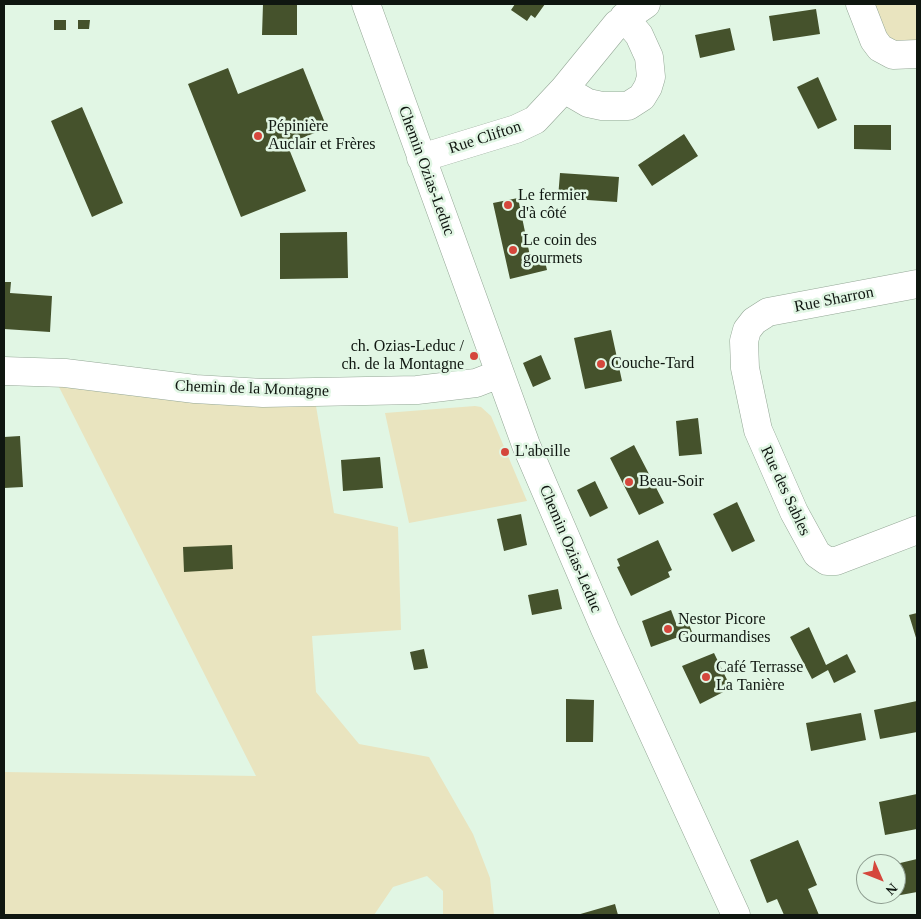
<!DOCTYPE html>
<meta charset="utf-8">
<style>
body{margin:0}
#map{position:relative;width:921px;height:919px;overflow:hidden;background:#e1f6e4;font-family:"Times New Roman",serif}
canvas{display:block}
.frame{position:absolute;inset:0;border:5px solid #0f1610;pointer-events:none}
.north{position:absolute;left:856px;top:854px;width:50px;height:50px;box-sizing:border-box;background:#e1f6e4;border:1px solid #8d9c8f;border-radius:50%;rotate:134deg;font-size:14px;font-weight:700;line-height:20px;text-align:center;color:#0f1610}
.north::after{content:'';display:block;margin:auto;width:18px;height:22px;background:#d5473c;clip-path:polygon(50% 0,100% 100%,50% 72%,0 100%)}
</style>
<div id="map">
<canvas width="921" height="919"></canvas>
<div class="frame"></div>
<div class="north">N</div>
</div>
<script>
const c = document.querySelector('canvas').getContext('2d');
c.lineJoin = 'round';
function fillPath(path, color) { c.fillStyle = color; c.fill(path, 'evenodd'); }
const poly = rows => new Path2D(rows.map(r => 'M' + r).join(''));
function trace(path, color, width, dash) { c.strokeStyle = color; c.lineWidth = width; c.lineCap = dash ? 'butt' : 'round'; c.setLineDash(dash || []); c.stroke(path); }
function write(font, color, halo, rows, align = 'center') {
  c.font = font + ' "Times New Roman",serif'; c.lineWidth = 5; c.setLineDash([]); c.textBaseline = 'middle'; c.strokeStyle = halo; c.fillStyle = color; for (const [text, x, y, turn = 0] of rows) {
    c.save(); c.translate(x, y); c.rotate((+turn || 0) * Math.PI / 180); c.textAlign = isNaN(turn) ? turn : align; if (halo) c.strokeText(text, 0, 0); c.fillText(text, 0, 0); c.restore();
  }
}
fillPath(poly([
 [871,4,917,4,917,45,902,44,887,37],
 [58,385,221,405,316,406,334,513,398,527,401,630,312,636,316,692,359,744,429,757,473,834,490,878,494,915,443,915,443,891,427,876,393,887,374,915,4,915,4,772,256,776],
 [475,406,481,407,491,416,527,501,409,523,385,413]
]), '#e9e4bf');
fillPath(poly([
 [263,4,297,4,297,35,262,35],
 [515,4,545,4,535,18,531,15,527,21,511,10],
 [816,9,820,34,773,41,769,16],
 [54,20,66,20,66,30,54,30],
 [78,20,90,20,89,29,78,29],
 [730,28,735,50,700,58,695,35],
 [228,68,238,94,303,68,327,128,287,144,306,191,241,217,188,84],
 [818,77,837,120,818,129,797,87],
 [82,107,123,203,92,217,51,121],
 [854,125,891,125,891,150,854,149],
 [684,134,698,156,652,186,638,165],
 [560,173,619,177,617,202,558,198],
 [518,198,530,256,543,253,547,270,510,279,493,203],
 [347,232,348,278,280,279,280,233],
 [4,282,11,282,10,293,52,296,50,332,4,329],
 [611,330,622,381,585,389,574,338],
 [541,355,551,379,533,387,523,363],
 [698,418,702,454,679,456,676,421],
 [20,436,23,487,4,488,4,437],
 [634,445,664,503,639,515,610,458],
 [380,457,383,488,343,491,341,460],
 [595,481,608,508,590,517,577,490],
 [737,502,755,541,732,552,713,514],
 [521,514,527,545,504,551,497,519],
 [658,540,672,570,668,572,670,577,631,596,617,567,620,566,617,559],
 [232,545,233,569,184,572,183,547],
 [558,589,562,609,532,615,528,595],
 [671,610,677,626,688,622,692,632,651,647,642,621],
 [917,613,917,641,909,615],
 [809,627,826,665,847,654,856,672,834,683,828,670,812,679,790,637],
 [424,649,428,668,414,670,410,652],
 [714,653,731,688,700,704,682,666],
 [566,699,594,700,593,742,566,742],
 [917,701,917,732,880,739,874,710],
 [861,713,866,740,811,751,806,723],
 [917,794,917,829,885,835,879,802],
 [798,840,817,885,808,889,819,915,784,915,777,899,767,903,750,860],
 [917,859,917,892,879,899,878,894,896,894,896,864],
 [615,904,618,915,577,915]
]), '#45522c');
const minor = poly([
 [366,4,526,445,605,629,736,915],
 [860,4,874,40,880,48,893,55,917,54],
 [564,89,588,103,602,106,628,106,642,97,648,87,651,77,649,57,639,35,624,17],
 [421,158,516,129,535,120,564,89,617,24,646,4],
 [917,284,768,312,754,321,747,330,744,341,745,368,758,430,794,512,817,554,827,561,836,561,917,530],
 [4,371,65,373,195,389,263,393,417,390,476,383,499,374]
]);
trace(minor, '#94a796', 29);
trace(minor, '#fff', 28);
for (const [x, y, r, color] of [
 [258,136,5,"#d5473c"],
 [508,205,5,"#d5473c"],
 [513,250,5,"#d5473c"],
 [474,356,5,"#d5473c"],
 [601,364,5,"#d5473c"],
 [505,452,5,"#d5473c"],
 [629,482,5,"#d5473c"],
 [668,629,5,"#d5473c"],
 [706,677,5,"#d5473c"]
]) { const dot = new Path2D(); dot.arc(x, y, r, 0, 2 * Math.PI); c.fillStyle = color; c.fill(dot); trace(dot, '#e1f6e4', 2); }
write('16px', '#0f1610', '#e1f6e4', [
 ["Pépinière",268,127],
 ["Auclair et Frères",268,145],
 ["Le fermier",518,196],
 ["d'à côté",518,214],
 ["Le coin des",523,241],
 ["gourmets",523,259],
 ["ch. Ozias-Leduc /",464,347,"right"],
 ["ch. de la Montagne",464,365,"right"],
 ["Couche-Tard",611,364],
 ["L'abeille",515,452],
 ["Beau-Soir",639,482],
 ["Nestor Picore",678,620],
 ["Gourmandises",678,638],
 ["Café Terrasse",716,668],
 ["La Tanière",716,686]
], 'left');
write('16px', '#0f1610', '#e1f6e4', [
 ["Rue Clifton",485,138,-18],
 ["Chemin Ozias-Leduc",426,171,70],
 ["Rue Sharron",834,300,-11],
 ["Chemin de la Montagne",252,389,2],
 ["Rue des Sables",785,491,65],
 ["Chemin Ozias-Leduc",570,549,67]
]);
</script>
